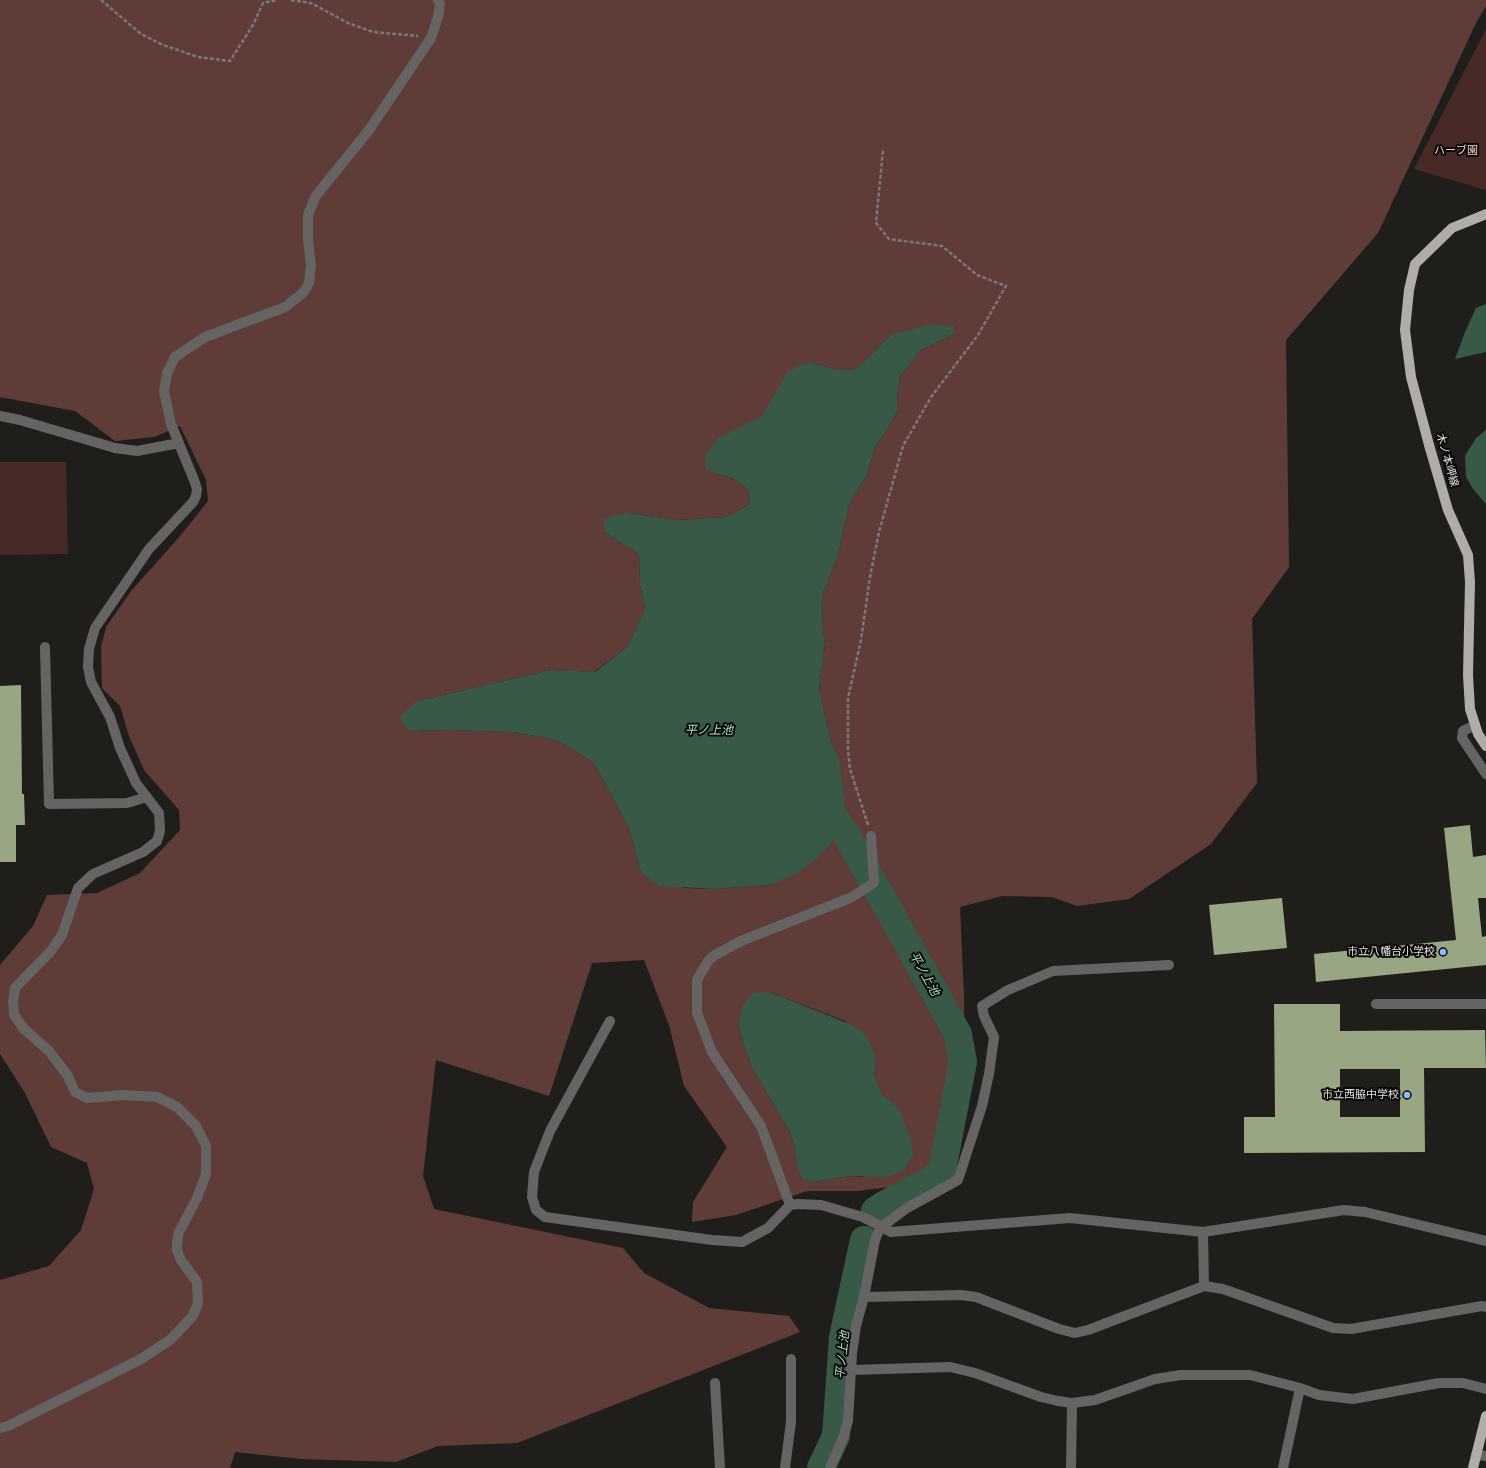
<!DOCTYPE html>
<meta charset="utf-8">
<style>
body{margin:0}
canvas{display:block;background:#1f1e1b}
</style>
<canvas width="1486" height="1468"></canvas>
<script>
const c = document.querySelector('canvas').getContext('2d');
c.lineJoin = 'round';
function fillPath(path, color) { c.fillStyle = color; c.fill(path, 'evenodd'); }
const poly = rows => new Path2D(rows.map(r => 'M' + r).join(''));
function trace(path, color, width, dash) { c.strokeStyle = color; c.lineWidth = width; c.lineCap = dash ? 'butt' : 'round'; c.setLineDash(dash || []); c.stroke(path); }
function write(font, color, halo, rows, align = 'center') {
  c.font = font + ' "Fira Sans Condensed","Noto Sans JP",sans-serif'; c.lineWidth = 4; c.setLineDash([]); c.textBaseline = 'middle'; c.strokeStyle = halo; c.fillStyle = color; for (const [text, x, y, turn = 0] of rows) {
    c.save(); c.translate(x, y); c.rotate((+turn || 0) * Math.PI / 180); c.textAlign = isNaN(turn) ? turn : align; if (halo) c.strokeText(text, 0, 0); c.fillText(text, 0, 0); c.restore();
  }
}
fillPath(poly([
 [1486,29,1486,190,1414,169],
 [0,462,66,462,68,554,0,555]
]), '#472925');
fillPath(poly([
 [0,0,1486,0,1486,6,1476,23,1378,233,1286,340,1289,567,1252,619,1257,783,1211,844,1129,899,1077,906,1052,897,1002,896,960,907,964,995,965,1107,932,1182,857,1191,807,1191,736,1215,692,1222,693,1202,727,1147,684,1086,669,1025,644,960,592,963,549,1096,436,1060,423,1176,434,1209,623,1248,644,1273,709,1308,789,1316,800,1332,517,1443,438,1446,396,1462,301,1459,235,1452,230,1468,0,1468,0,1280,49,1266,81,1230,94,1189,87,1163,51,1147,25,1093,0,1054,0,965,33,926,47,895,97,893,140,873,180,830,179,810,144,770,129,736,120,706,102,688,101,647,106,627,132,590,181,535,208,501,206,480,180,426,154,437,115,441,75,411,0,397],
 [954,334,921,350,900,376,897,399,897,411,886,432,875,447,867,475,849,504,838,556,823,593,822,624,825,644,819,688,830,738,839,759,838,822,833,841,769,885,713,889,685,888,641,873,629,828,594,763,569,747,556,740,513,732,452,730,410,731,417,701,551,670,594,672,628,646,645,609,640,585,639,554,604,532,628,513,677,520,726,517,750,504,748,489,732,478,707,470,762,416,774,397,810,362,838,370,856,369,891,335],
 [757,992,770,992,845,1021,876,1065,874,1075,882,1094,899,1109,863,1177,850,1176,814,1182,795,1148,790,1132,752,1068,743,1043,739,1027]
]), '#603c38');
fillPath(poly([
 [1486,304,1486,352,1455,359,1465,332,1476,308],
 [927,325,954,326,954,334,921,350,900,376,897,399,897,411,886,432,875,447,867,475,849,504,838,556,823,593,822,624,825,644,819,688,830,738,839,759,845,802,833,841,819,856,798,873,769,885,713,889,660,886,641,873,629,828,594,763,569,747,556,740,513,732,452,730,410,731,399,718,417,701,551,670,595,672,628,646,645,609,640,585,639,554,604,532,605,518,628,513,677,520,726,517,750,504,748,489,732,478,706,470,705,457,717,439,762,416,788,371,810,362,838,370,856,369,891,335],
 [1486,430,1486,504,1473,489,1466,477,1465,456,1476,438],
 [757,992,770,992,845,1022,860,1030,867,1037,874,1052,876,1065,874,1075,882,1094,899,1109,911,1140,913,1154,904,1170,887,1177,850,1176,814,1182,803,1179,798,1170,795,1148,790,1132,752,1068,743,1043,739,1027,740,1016,743,1006,750,995]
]), '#375945');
trace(poly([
 [816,791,848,837,958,1034,963,1062,941,1175,884,1205,875,1211],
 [821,1468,836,1436,843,1337,864,1240]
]), '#375945', 28);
fillPath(poly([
 [21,685,22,794,24,794,25,825,16,825,16,862,0,862,0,686],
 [1470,825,1473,857,1486,855,1486,898,1478,898,1482,937,1486,936,1486,965,1316,982,1314,954,1456,940,1444,828],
 [1282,898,1287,948,1214,955,1209,905],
 [1274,1004,1340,1004,1340,1031,1485,1030,1486,1068,1424,1068,1425,1152,1244,1153,1244,1117,1275,1117],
 [1340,1069,1400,1069,1400,1117,1340,1117]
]), '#99a683');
trace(poly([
 [101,0,141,34,163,45,198,57,230,61,253,25,263,3,277,0],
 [291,0,311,3,348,23,373,32,418,36],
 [868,825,850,769,848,749,848,698,861,640,870,577,879,532,903,446,931,397,978,335,1006,286,977,275,942,246,889,239,876,223,883,150]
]), '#797976', 2.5, [4, 2]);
trace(poly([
 [0,416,20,420,115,448,137,451,179,443],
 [45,647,49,804,127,803,147,797],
 [1475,725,1463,731,1462,738,1486,774],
 [1376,1004,1486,1004],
 [610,1021,550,1131,534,1172,532,1197,536,1210,545,1217,712,1240,742,1242,768,1228,790,1205,798,1204,821,1205,863,1217,891,1232,1070,1218,1203,1232,1344,1210,1365,1212,1486,1241],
 [790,1205,761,1126,712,1052,697,1013,697,980,708,961,715,955,741,941,850,898,874,883,871,836],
 [1203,1232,1204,1286,1223,1289,1333,1328,1351,1329,1482,1306,1486,1307],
 [864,1297,961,1295,976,1297,1059,1329,1075,1333,1088,1330,1204,1286],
 [851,1370,950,1367,975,1373,1041,1397,1058,1401,1072,1403,1095,1400,1155,1379,1181,1375,1250,1375,1300,1388,1319,1395,1353,1399,1439,1383,1463,1383,1486,1389],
 [715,1383,720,1468],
 [0,1428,8,1426,141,1359,170,1340,192,1317,198,1304,197,1282,181,1260,177,1250,177,1242,179,1232,197,1198,206,1174,206,1146,196,1126,177,1107,157,1097,123,1095,87,1098,75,1092,68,1076,49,1051,24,1029,14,1015,13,1001,15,988,51,951,62,935,78,888,93,874,143,852,157,841,160,831,159,813,136,783,120,748,110,717,91,682,88,667,89,649,95,628,149,549,193,502,196,496,197,489,194,480,171,424,164,391,167,373,175,357,205,337,285,307,303,293,309,283,311,265,308,240,308,215,315,197,369,130,431,38,438,17,440,4,438,0],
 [1476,1455,1486,1456],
 [785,1468,791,1422,791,1359],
 [830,1468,843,1438,848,1421,852,1353,856,1326,864,1297,875,1240,880,1228,907,1208,958,1180,982,1106,989,1074,994,1037,984,1016,982,1006,1008,990,1053,971,1169,965],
 [1071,1468,1072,1403],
 [1283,1468,1300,1388]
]), '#666463', 10);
trace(poly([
 [1486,214,1452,228,1415,264,1409,290,1405,330,1411,377,1429,445,1448,510,1468,555,1470,582,1468,675,1470,709,1478,734,1486,746],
 [1473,1468,1486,1416]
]), '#afacaa', 10);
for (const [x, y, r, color] of [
 [1443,952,4,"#8abafc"],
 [1407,1095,4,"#8abafc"]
]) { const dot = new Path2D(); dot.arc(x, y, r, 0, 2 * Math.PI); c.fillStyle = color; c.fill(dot); trace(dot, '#090807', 1.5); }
write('11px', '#fcd2cc', '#090807', [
 ["ハーブ園",1456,151]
]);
write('11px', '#e1e1de', '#090807', [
 ["木ノ本岬線",1447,460,74]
]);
write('11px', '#e1e1de', '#090807', [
 ["市立八幡台小学校",1435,952],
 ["市立西脇中学校",1399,1095]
], 'right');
write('italic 12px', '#a8e6c1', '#090807', [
 ["平ノ上池",709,731],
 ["平ノ上池",924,974,61],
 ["平ノ上池",843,1355,-84]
]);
</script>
